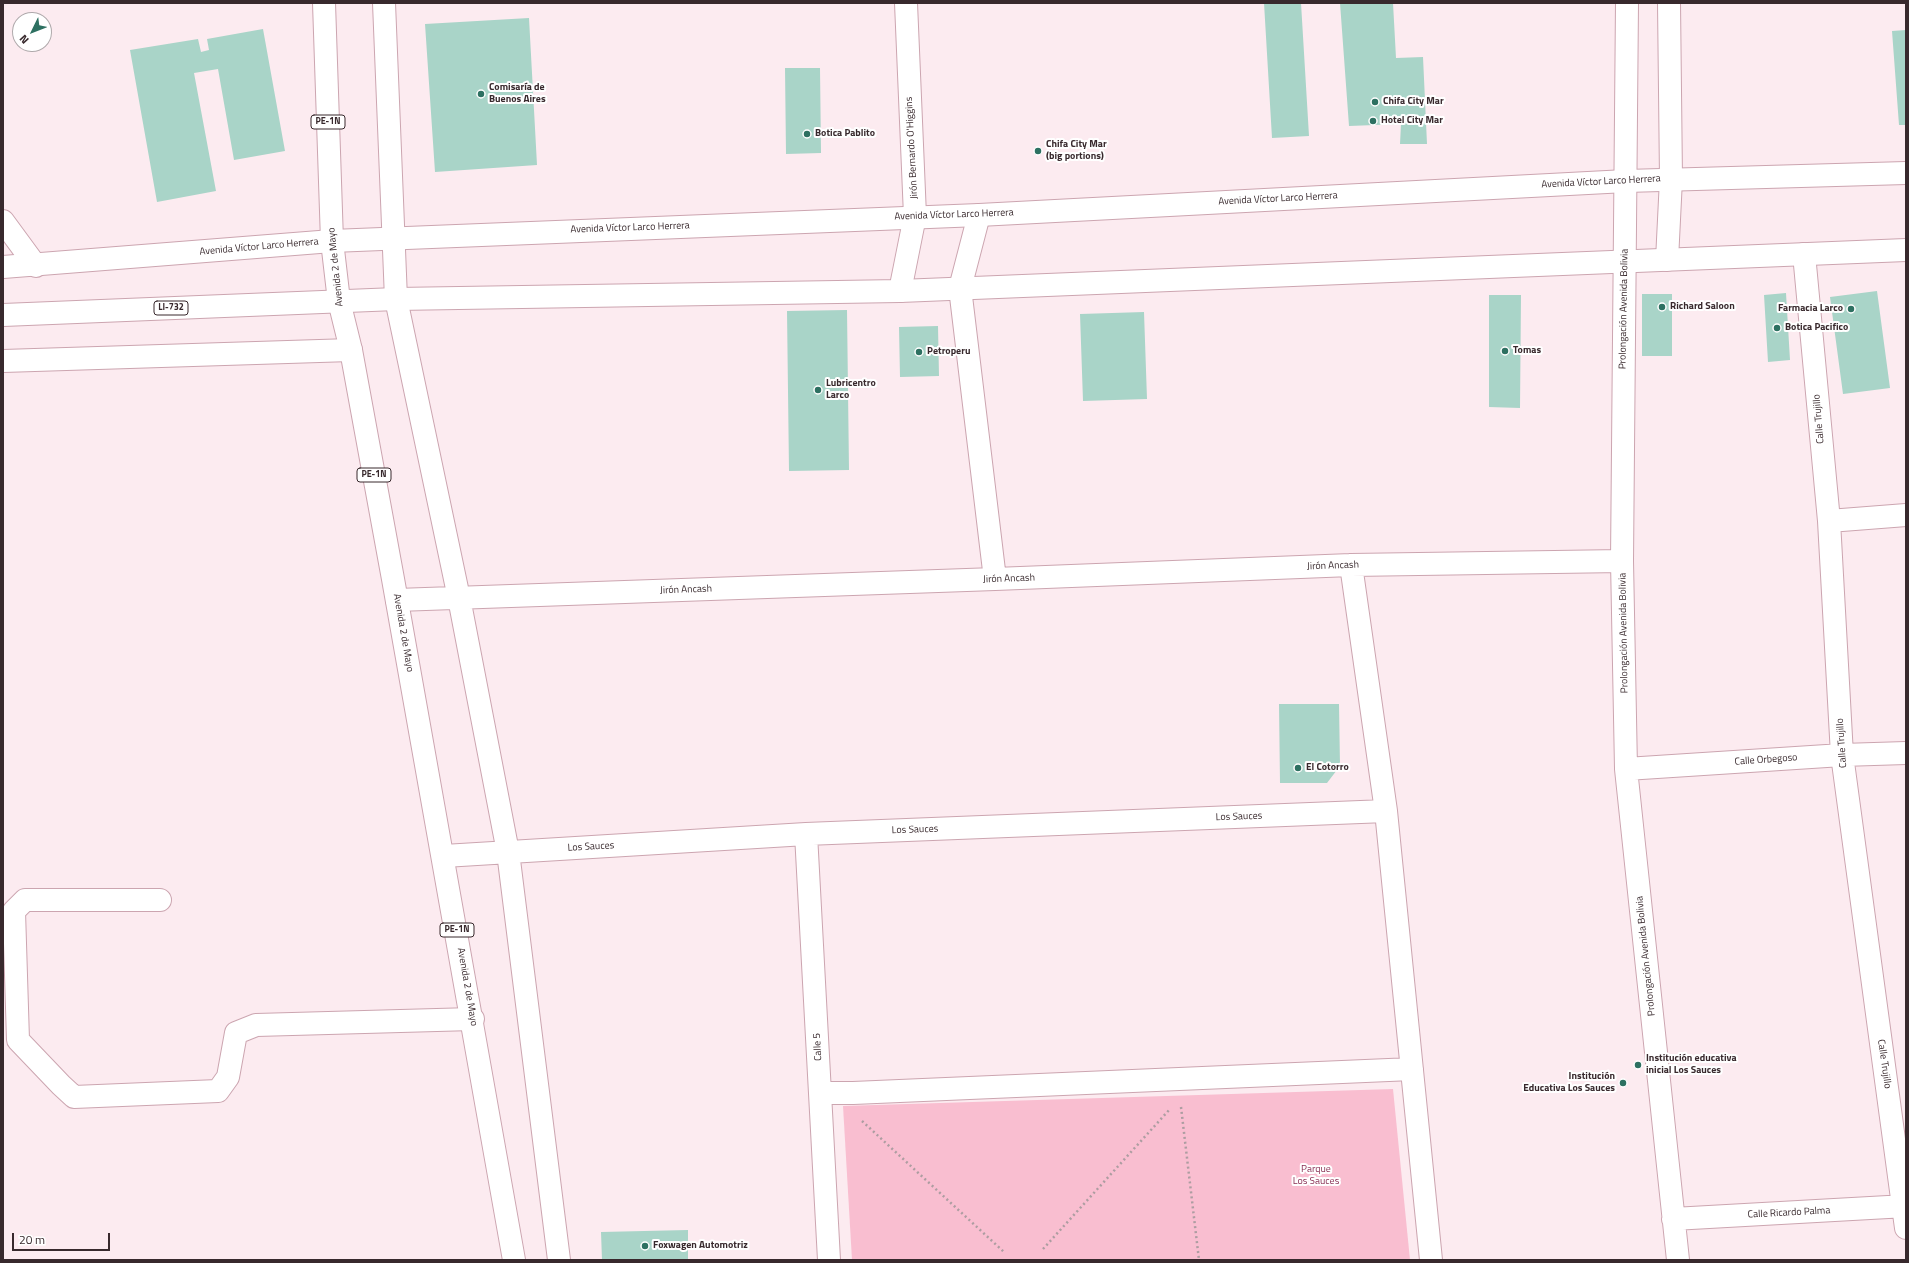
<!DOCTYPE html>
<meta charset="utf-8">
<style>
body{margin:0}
#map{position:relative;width:1909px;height:1263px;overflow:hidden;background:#fcebf0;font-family:"Titillium Web",sans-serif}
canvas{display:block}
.frame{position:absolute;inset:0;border:4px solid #38292d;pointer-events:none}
.north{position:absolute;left:12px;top:12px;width:40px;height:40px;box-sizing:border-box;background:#fff;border:1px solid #afa9ab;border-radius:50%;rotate:227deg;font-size:11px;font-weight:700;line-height:16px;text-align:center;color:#38292d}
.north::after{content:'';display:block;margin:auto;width:14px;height:18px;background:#2d7061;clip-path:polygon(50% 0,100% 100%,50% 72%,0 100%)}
.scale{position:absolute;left:12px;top:1233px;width:98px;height:18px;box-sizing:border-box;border:2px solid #38292d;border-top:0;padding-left:5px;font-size:12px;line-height:14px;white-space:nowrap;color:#38292d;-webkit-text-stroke:3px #fff;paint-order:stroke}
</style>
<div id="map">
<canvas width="1909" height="1263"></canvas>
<div class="frame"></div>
<div class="north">N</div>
<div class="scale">20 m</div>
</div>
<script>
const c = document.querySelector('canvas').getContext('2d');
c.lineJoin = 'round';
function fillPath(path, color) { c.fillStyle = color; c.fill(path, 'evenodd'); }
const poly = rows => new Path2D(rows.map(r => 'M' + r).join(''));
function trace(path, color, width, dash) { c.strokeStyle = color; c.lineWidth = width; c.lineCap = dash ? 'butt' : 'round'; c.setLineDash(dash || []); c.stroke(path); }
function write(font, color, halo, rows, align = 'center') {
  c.font = font + ' "Titillium Web",sans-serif'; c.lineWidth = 4; c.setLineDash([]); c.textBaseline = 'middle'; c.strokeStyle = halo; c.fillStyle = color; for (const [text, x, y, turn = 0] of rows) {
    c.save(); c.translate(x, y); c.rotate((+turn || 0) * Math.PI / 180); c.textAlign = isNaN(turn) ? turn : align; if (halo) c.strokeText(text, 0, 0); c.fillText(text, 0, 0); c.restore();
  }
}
fillPath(poly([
 [1393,1089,1410,1260,852,1260,843,1106]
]), '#f9bed0');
fillPath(poly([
 [1264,3,1301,3,1309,136,1272,138],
 [1340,3,1393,3,1396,58,1423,57,1427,144,1400,144,1401,124,1349,126],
 [529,18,537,165,435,172,425,24],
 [263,29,285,151,234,160,218,69,194,73,216,191,157,202,130,50,198,39,201,52,209,50,207,39],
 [1906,30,1906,125,1899,125,1892,31],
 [785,68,820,68,821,153,786,154],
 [1877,291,1890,388,1843,394,1830,297],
 [1786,293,1790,360,1768,362,1764,295],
 [1642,294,1672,294,1672,356,1642,356],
 [1489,295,1521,295,1520,408,1489,407],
 [847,310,849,470,789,471,787,311],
 [1144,312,1147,399,1083,401,1080,314],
 [938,326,939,376,900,377,899,327],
 [1279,704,1339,704,1340,766,1327,783,1280,783],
 [688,1230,688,1260,602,1260,601,1232]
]), '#a9d4c8');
const minor = poly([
 [384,3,396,299,459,598,508,852,559,1260],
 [1627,3,1622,561,1626,769,1678,1260],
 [979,215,960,288,995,579],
 [3,221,36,266],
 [1804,254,1829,521,1842,755,1906,1228],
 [1667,260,1671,179,1669,3],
 [900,291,915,216,906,3],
 [3,361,351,350],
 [1829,521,1906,515],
 [1351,565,1386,811,1431,1260],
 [397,600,995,579,1351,565,1622,561],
 [1626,769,1842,755,1906,753],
 [806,834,829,1260],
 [444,856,806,834,1386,811],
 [160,900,25,900,14,911,18,1040,61,1085,74,1097,218,1091,228,1077,236,1033,256,1025,473,1019],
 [821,1093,853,1093,1412,1069],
 [1673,1219,1906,1206]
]);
const major = poly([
 [3,267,332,241,979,215,1626,181,1906,173],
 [3,315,396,299,900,291,1906,250]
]);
const highway = poly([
 [324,3,332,241,339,301,351,350,393,579,514,1260]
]);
trace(minor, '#cca5b0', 24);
trace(major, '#cca5b0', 24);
trace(highway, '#cca5b0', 24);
trace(poly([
 [1181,1107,1199,1260],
 [862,1121,1004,1252],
 [1043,1249,1170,1109]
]), '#ad9da1', 2.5, [2, 3]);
trace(minor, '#fff', 22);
trace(major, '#fff', 22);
trace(highway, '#fff', 22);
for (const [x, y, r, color] of [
 [481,94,4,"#2d7061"],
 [1375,102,4,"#2d7061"],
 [1373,121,4,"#2d7061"],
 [807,134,4,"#2d7061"],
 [1038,151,4,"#2d7061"],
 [1662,307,4,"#2d7061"],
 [1851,309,4,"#2d7061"],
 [1777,328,4,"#2d7061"],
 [1505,351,4,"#2d7061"],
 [919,352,4,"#2d7061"],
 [818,390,4,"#2d7061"],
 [1298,768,4,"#2d7061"],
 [1638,1065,4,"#2d7061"],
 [1623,1083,4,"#2d7061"],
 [645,1246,4,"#2d7061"]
]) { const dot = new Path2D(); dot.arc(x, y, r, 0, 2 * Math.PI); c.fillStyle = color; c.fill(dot); trace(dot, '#fff', 1.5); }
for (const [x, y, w] of [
 [328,122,34],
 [171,308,34],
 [374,475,34],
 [457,930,34]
]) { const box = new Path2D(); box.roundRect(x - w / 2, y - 7, w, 14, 3); c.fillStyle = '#fff'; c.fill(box); trace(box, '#38292d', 1); }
write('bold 9px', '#38292d', null, [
 ["PE-1N",328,122],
 ["LI-732",171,308],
 ["PE-1N",374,475],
 ["PE-1N",457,930]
]);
write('bold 10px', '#38292d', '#fff', [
 ["Comisaría de",489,88],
 ["Buenos Aires",489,100],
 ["Chifa City Mar",1383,102],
 ["Hotel City Mar",1381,121],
 ["Botica Pablito",815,134],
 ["Chifa City Mar",1046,145],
 ["(big portions)",1046,157],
 ["Richard Saloon",1670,307],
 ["Farmacia Larco",1843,309,"right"],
 ["Botica Pacifico",1785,328],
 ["Tomas",1513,351],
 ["Petroperu",927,352],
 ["Lubricentro",826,384],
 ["Larco",826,396],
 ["El Cotorro",1306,768],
 ["Institución educativa",1646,1059],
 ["inicial Los Sauces",1646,1071],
 ["Institución",1615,1077,"right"],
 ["Educativa Los Sauces",1615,1089,"right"],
 ["Foxwagen Automotriz",653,1246]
], 'left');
write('10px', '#38292d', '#fff', [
 ["Jirón Bernardo O'Higgins",912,148,-93],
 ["Avenida Víctor Larco Herrera",1601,182,-3],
 ["Avenida Víctor Larco Herrera",1278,199,-3],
 ["Avenida Víctor Larco Herrera",954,215,-2],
 ["Avenida Víctor Larco Herrera",630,228,-2],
 ["Avenida Víctor Larco Herrera",259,247,-5],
 ["Avenida 2 de Mayo",336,267,-96],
 ["Prolongación Avenida Bolivia",1624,309,-89],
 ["Calle Trujillo",1819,419,-95],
 ["Jirón Ancash",1333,566,-2],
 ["Jirón Ancash",1009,579,-2],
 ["Jirón Ancash",686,590,-2],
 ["Avenida 2 de Mayo",403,633,80],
 ["Prolongación Avenida Bolivia",1624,633,-91],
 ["Calle Trujillo",1842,743,-94],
 ["Calle Orbegoso",1766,760,-4],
 ["Los Sauces",1239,817,-2],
 ["Los Sauces",915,830,-2],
 ["Los Sauces",591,847,-3],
 ["Prolongación Avenida Bolivia",1646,956,-96],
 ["Avenida 2 de Mayo",467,987,80],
 ["Calle 5",818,1047,-93],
 ["Calle Trujillo",1884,1064,82],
 ["Calle Ricardo Palma",1789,1213,-3]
]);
write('10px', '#882f53', '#fff', [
 ["Parque",1316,1170],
 ["Los Sauces",1316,1182]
]);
</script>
